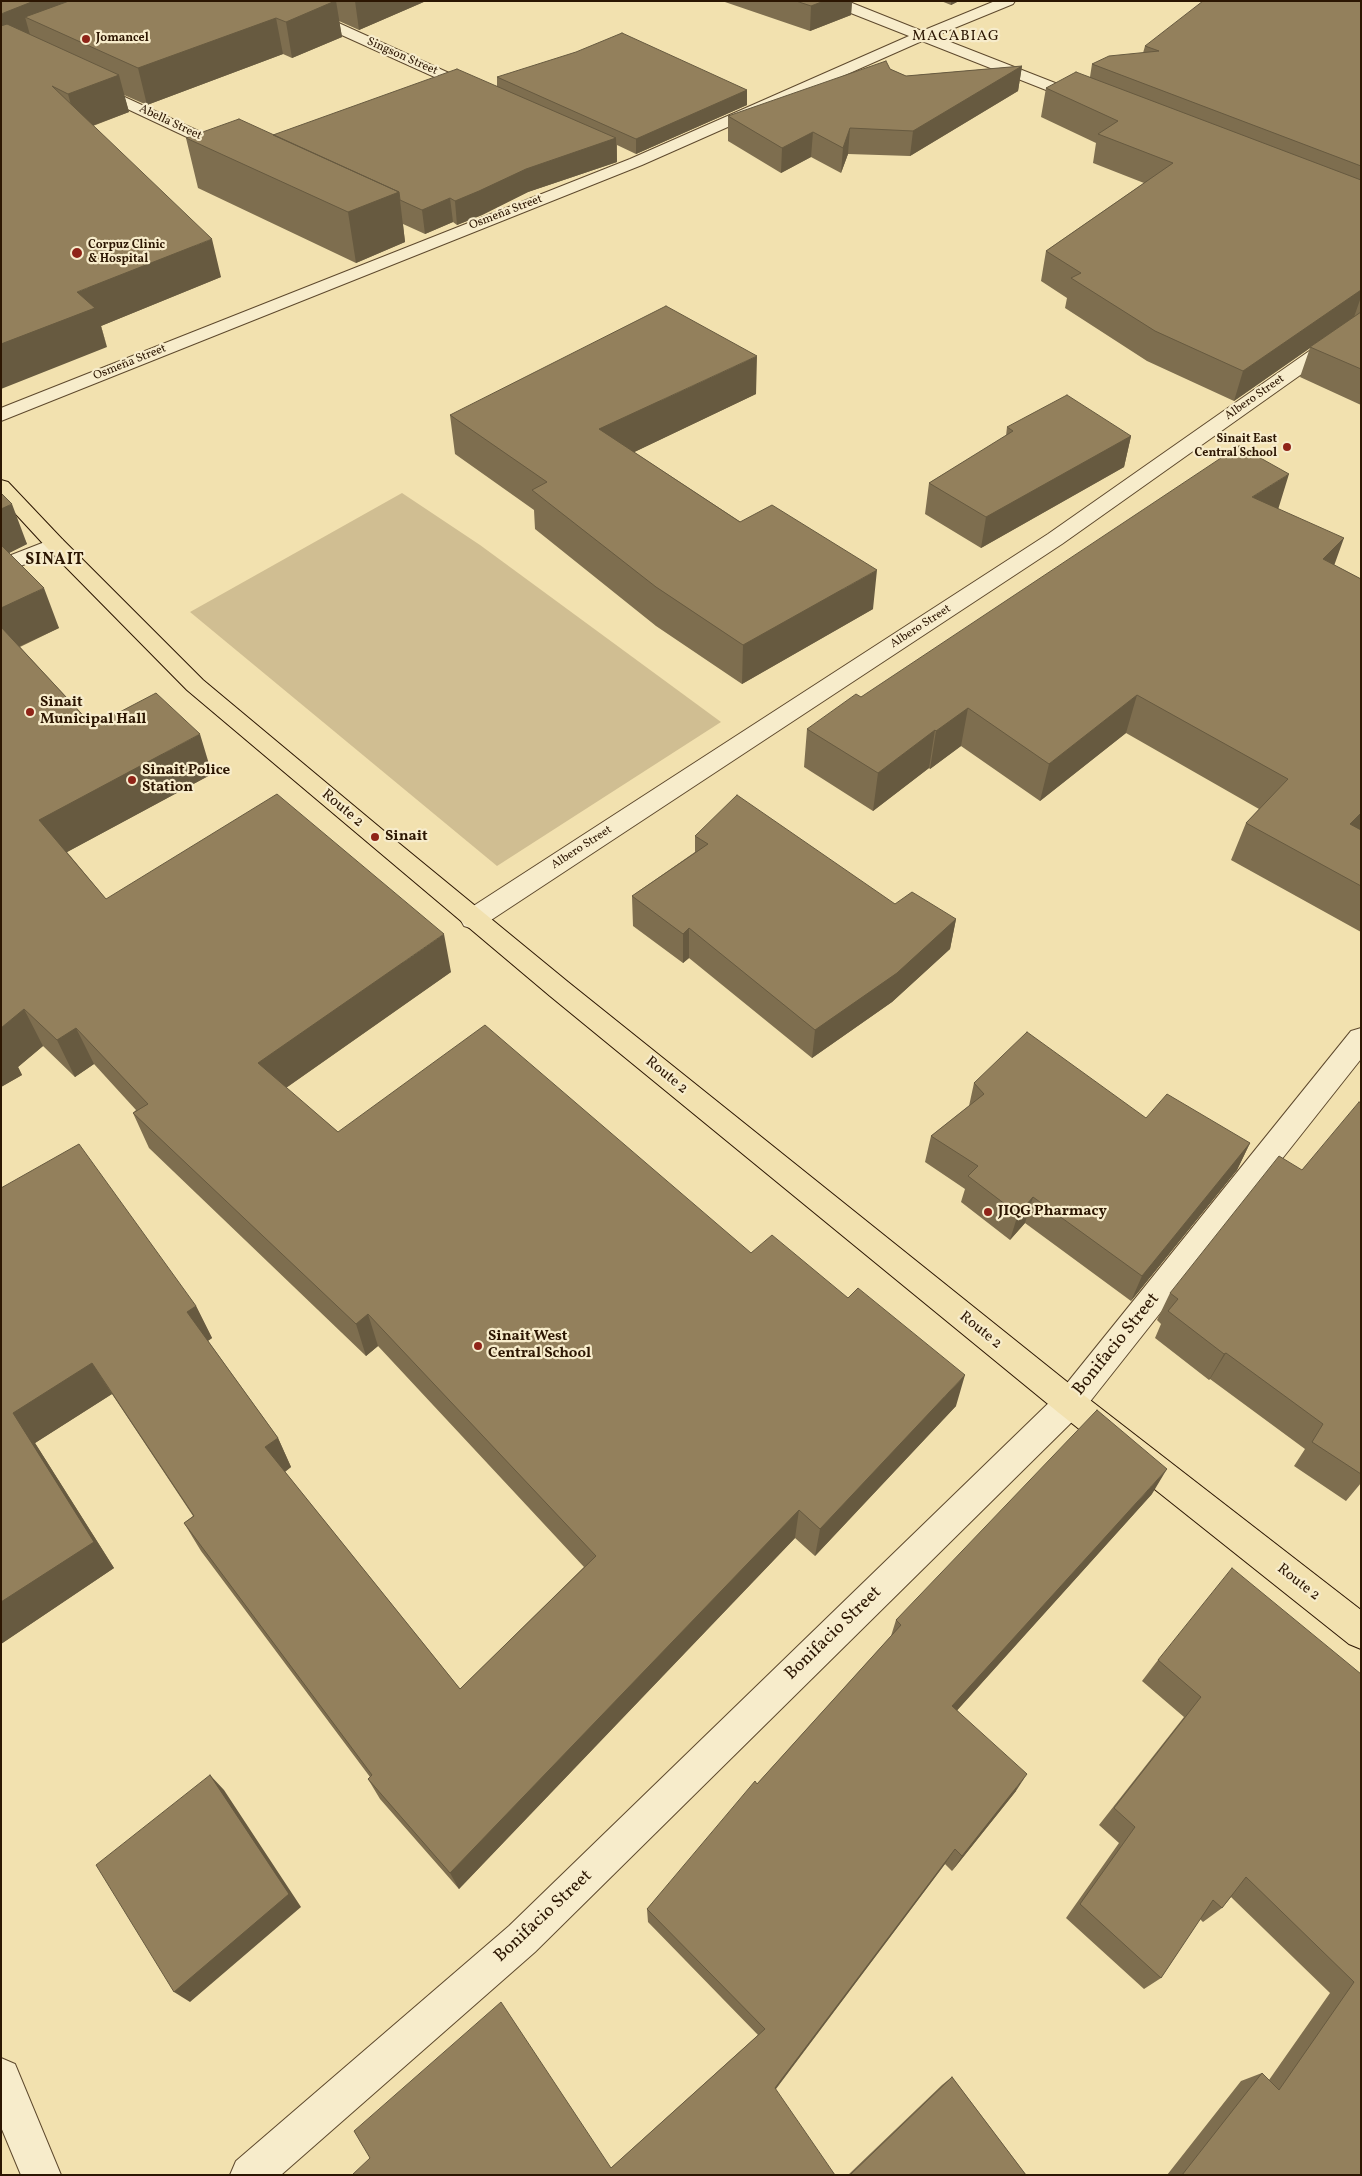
<!DOCTYPE html>
<meta charset="utf-8">
<style>
body{margin:0}
#map{position:relative;width:1362px;height:2176px;overflow:hidden;background:#f2e1af;font-family:Vollkorn,serif}
canvas{display:block}
.frame{position:absolute;inset:0;border:2px solid #2c1602;pointer-events:none}
</style>
<div id="map">
<canvas width="1362" height="2176"></canvas>
<div class="frame"></div>
</div>
<script>
const c = document.querySelector('canvas').getContext('2d');
c.lineJoin = 'round';
function fillPath(path, color) { c.fillStyle = color; c.fill(path, 'evenodd'); }
const poly = rows => new Path2D(rows.map(r => 'M' + r).join(''));
function trace(path, color, width, dash) { c.strokeStyle = color; c.lineWidth = width; c.lineCap = dash ? 'butt' : 'round'; c.setLineDash(dash || []); c.stroke(path); }
function write(font, color, halo, rows, align = 'center') {
  c.font = font + ' Vollkorn,serif'; c.lineWidth = 4.5; c.setLineDash([]); c.textBaseline = 'middle'; c.strokeStyle = halo; c.fillStyle = color; for (const [text, x, y, turn = 0] of rows) {
    c.save(); c.translate(x, y); c.rotate((+turn || 0) * Math.PI / 180); c.textAlign = isNaN(turn) ? turn : align; if (halo) c.strokeText(text, 0, 0); c.fillText(text, 0, 0); c.restore();
  }
}
fillPath(poly([
 [402,493,480,545,721,722,497,866,190,612]
]), '#d0be92');
const minor = poly([
 [271,1,290,1,480,87,483,90,480,93,470,93,273,4,271,1],
 [826,1,847,1,922,31,995,1,1015,1,1013,4,935,36,1091,97,1093,100,1091,103,1085,105,1079,103,922,41,642,165,1,421,1,408,630,159,909,36,828,4,826,1],
 [92,82,233,147,235,150,233,153,227,155,221,153,87,90,84,87,87,84,92,82],
 [1361,318,1361,332,1062,544,482,926,473,929,464,926,460,919,464,912,1048,534,1355,319,1361,318],
 [55,538,62,539,65,544,62,549,1,574,1,559,55,538],
 [1361,1028,1361,1059,1081,1413,535,1952,281,2175,230,2175,236,2161,509,1926,1059,1393,1351,1031,1361,1028],
 [1,2058,15,2064,61,2175,21,2175,1,2127,1,2058]
]);
const trunk = poly([
 [1,480,8,482,62,539,203,680,384,831,568,982,1081,1393,1361,1610,1361,1649,1349,1644,1059,1413,550,996,187,690,48,549,1,498,1,480]
]);
trace(minor, '#5e492d', 2);
trace(trunk, '#2c1602', 2);
fillPath(minor, '#f7eccb');
fillPath(trunk, '#f2e1af');
fillPath(poly([
 [1,1,426,1,359,30,339,21,342,37,292,58,283,54,147,105,124,95,129,112,93,126,221,277,101,326,107,347],
 [722,1,852,1,851,15,810,31],
 [941,1,959,1,951,5],
 [1361,1,1361,405,1300,377,1310,348,1234,401,1147,361,1065,308,1067,298,1041,281,1046,251,1144,183,1093,163,1096,143,1041,117,1046,88,1090,77,1092,64,1143,53,1145,46],
 [1022,66,1018,91,910,156,848,154,841,173,811,157,781,173,728,141,728,116,890,69,906,76],
 [497,77,747,90,747,105,636,154,617,145,617,162,528,192,482,215,457,225,453,222,425,234,403,224,405,242,356,263,198,188,186,138,273,135,497,86],
 [756,394,634,452,873,609,742,684,656,626,535,529,534,510,455,454,450,415],
 [1007,427,1131,436,1124,467,981,548,925,514,929,483,1006,436],
 [1,493,27,544,9,553,59,628,20,647,93,726,212,774,67,852,106,899,451,972,286,1088,338,1132,751,1253,956,1406,815,1556,795,1538,459,1889,380,1799,368,1779,370,1777,201,1551,184,1523,193,1516,112,1394,35,1443,114,1568,1,1644,1,1188,196,1306,212,1338,208,1341,278,1438,291,1467,285,1472,460,1689,584,1567,378,1346,366,1356,149,1148,133,1113,136,1110,94,1064,75,1077,43,1046,18,1067,22,1075,1,1087],
 [1278,509,1334,565,1361,579,1361,932,1231,860,1246,823,1259,809,1126,733,1040,801,961,746,930,769,929,768,873,811,804,767,807,729,861,697],
 [695,836,895,904,956,919,950,949,892,1002,812,1058,689,958,683,963,633,926,632,896,695,852],
 [974,1083,1146,1118,1250,1143,1237,1170,1131,1301,1025,1223,1010,1240,961,1202,965,1189,925,1162,931,1136,969,1106],
 [1361,1103,1361,1483,1346,1501,1294,1466,1305,1449,1210,1379,1209,1380,1155,1338,1161,1324,1157,1320,1170,1293,1302,1170],
 [1152,1494,957,1710,1016,1791,952,1871,945,1864,776,2089,611,2168,758,2035,648,1922,647,1909,757,1784,891,1636,896,1620],
 [1158,1660,1361,1674,1361,2175,1167,2175,1241,2081,1262,2073,1269,2080,1330,1993,1231,1897,1222,1908,1203,1922,1200,1919,1161,1978,1144,1989,1066,1918,1119,1843,1099,1825,1184,1717,1142,1681],
 [952,2077,1026,2175,848,2175,942,2085]
]), '#7e6e4f');
fillPath(poly([
 [34,1,137,1,25,17,32,42,1,54,1,14],
 [335,1,336,1,342,37,292,58,286,22],
 [355,1,426,1,359,30],
 [824,1,852,1,851,15,810,31,811,6],
 [951,1,959,1,951,5],
 [276,18,283,54,147,105,138,68],
 [1022,66,1018,91,910,156,913,131],
 [119,75,129,112,78,131,68,94],
 [747,90,747,105,636,154,636,139],
 [850,128,848,154,841,173,843,148],
 [813,132,811,157,781,173,782,148],
 [616,138,617,162,528,192,482,215,457,225,455,201,526,169],
 [399,192,405,242,356,263,348,212],
 [450,198,453,222,425,234,422,210],
 [212,239,221,277,101,326,107,347,1,389,1,344,77,292],
 [1361,290,1361,297,1354,317,1310,347,1310,348,1234,401,1243,371],
 [757,356,756,394,601,468,599,429],
 [1131,436,1124,467,981,548,986,517],
 [1289,474,1277,513,1252,497],
 [12,504,27,544,1,557,1,509],
 [1344,538,1330,577,1323,559],
 [877,570,873,609,742,684,743,645],
 [44,588,59,628,5,653,1,643,1,608],
 [1137,695,1126,733,1040,801,1049,764],
 [968,708,961,746,930,769,936,731],
 [935,730,929,768,873,811,878,773],
 [200,734,212,774,56,858,39,820],
 [1361,813,1361,834,1350,824],
 [956,919,950,949,892,1002,812,1058,815,1030],
 [689,928,689,958,683,963,683,934],
 [444,934,451,972,270,1099,258,1063],
 [24,1009,43,1046,18,1067,22,1075,1,1087,1,1028],
 [76,1028,94,1064,75,1077,57,1040],
 [1250,1143,1237,1170,1131,1301,1142,1276],
 [1033,1197,1025,1223,1010,1240,1018,1214],
 [196,1306,212,1338,203,1344,187,1312],
 [368,1314,378,1346,366,1356,356,1324],
 [1226,1353,1210,1379,1209,1380,1224,1354],
 [92,1363,112,1394,35,1443,114,1568,1,1644,1,1602,13,1413],
 [965,1375,956,1406,815,1556,820,1529],
 [278,1438,291,1467,279,1476,265,1447],
 [1167,1469,1152,1494,944,1725,952,1706],
 [799,1510,795,1538,459,1889,450,1873],
 [1027,1774,1016,1791,952,1871,962,1856],
 [210,1775,224,1790,301,1907,190,2002,174,1992],
 [955,1849,945,1864,771,2095,775,2088]
]), '#675a40');
const building = poly([
 [1,1,34,1,1,14,1,1],
 [69,1,335,1,286,22,276,18,138,68,25,17,69,1],
 [796,1,824,1,811,6,796,1],
 [1203,1,1361,1,1361,166,1092,64,1109,56,1159,51,1145,46,1203,1],
 [7,24,119,75,68,94,52,86,212,239,77,292,95,308,1,344,1,26,7,24],
 [622,33,747,90,636,139,497,77,576,52,622,33],
 [886,61,890,69,906,76,1022,66,913,131,850,128,843,148,813,132,782,148,728,116,886,61],
 [457,69,616,138,526,169,479,191,455,201,450,198,422,210,400,200,399,192,273,135,457,69],
 [1076,72,1361,180,1361,290,1243,371,1155,331,1071,278,1081,273,1046,251,1173,163,1098,134,1118,121,1046,88,1076,72],
 [239,119,399,192,348,212,186,138,239,119],
 [666,306,757,356,599,429,740,522,772,505,877,570,743,645,656,587,532,490,547,482,450,415,666,306],
 [1361,312,1361,369,1310,347,1361,312],
 [1067,395,1131,436,986,517,929,483,1013,431,1007,427,1067,395],
 [1239,446,1289,474,1252,497,1344,538,1323,559,1361,579,1361,813,1350,824,1361,830,1361,886,1246,823,1288,779,1137,695,1049,764,968,708,936,731,935,730,878,773,807,729,856,694,861,697,1239,446],
 [1,493,12,504,1,509,1,493],
 [1,545,44,588,1,608,1,545],
 [1,627,93,726,156,693,200,734,39,820,106,899,277,794,444,934,258,1063,338,1132,485,1025,751,1253,772,1235,848,1298,858,1288,965,1375,820,1529,799,1510,450,1873,368,1779,372,1775,184,1523,194,1516,92,1363,13,1413,94,1542,1,1602,1,1188,79,1144,196,1306,187,1312,278,1438,265,1447,460,1689,596,1556,368,1314,356,1324,133,1113,148,1104,76,1028,57,1040,24,1009,1,1028,1,627],
 [737,795,895,904,912,892,956,919,897,973,815,1030,689,928,683,934,632,896,708,844,695,836,737,795],
 [1027,1032,1146,1118,1167,1094,1250,1143,1142,1276,1033,1197,1018,1214,968,1176,978,1166,931,1136,984,1094,974,1083,1027,1032],
 [1359,1102,1361,1103,1361,1474,1312,1442,1323,1424,1226,1353,1224,1354,1168,1311,1178,1299,1170,1293,1279,1156,1302,1170,1359,1102],
 [1097,1410,1167,1469,952,1706,1027,1774,962,1856,955,1849,775,2088,835,2175,352,2175,370,2158,354,2131,501,2002,611,2168,765,2029,647,1909,755,1781,757,1784,901,1625,896,1620,1097,1410],
 [1232,1568,1361,1674,1361,2175,1182,2175,1262,2073,1279,2090,1354,1982,1246,1877,1222,1908,1213,1900,1161,1978,1080,1904,1135,1827,1114,1808,1201,1697,1158,1660,1232,1568],
 [210,1775,289,1894,174,1992,96,1865,210,1775],
 [952,2077,1026,2175,850,2175,952,2077]
]);
fillPath(building, '#93805c');
trace(building, '#675a40', 1);
for (const [x, y, r, color] of [
 [86,39,5,"#8f2418"],
 [77,253,6,"#8f2418"],
 [1287,447,5,"#8f2418"],
 [30,712,5,"#8f2418"],
 [132,780,5,"#8f2418"],
 [375,837,5,"#8f2418"],
 [988,1212,5,"#8f2418"],
 [478,1346,5,"#8f2418"]
]) { const dot = new Path2D(); dot.arc(x, y, r, 0, 2 * Math.PI); c.fillStyle = color; c.fill(dot); trace(dot, '#f7eccb', 2); }
write('bold 12px', '#2c1602', '#f7eccb', [
 ["Jomancel",96,39],
 ["Corpuz Clinic",88,246],
 ["& Hospital",88,260],
 ["Sinait East",1277,440,"right"],
 ["Central School",1277,454,"right"]
], 'left');
write('12px', '#2c1602', '#f7eccb', [
 ["Singson Street",402,57,24],
 ["Abella Street",170,123,25],
 ["Osmeña Street",506,213,-21],
 ["Osmeña Street",130,363,-22],
 ["Albero Street",1255,398,-35],
 ["Albero Street",921,627,-33],
 ["Albero Street",582,848,-33]
]);
c.letterSpacing = '1px';
write('15px', '#2c1602', '#f7eccb', [
 ["MACABIAG",956,37]
]);
c.letterSpacing = '0px';
write('bold 15px', '#2c1602', '#f7eccb', [
 ["Sinait",40,703],
 ["Municipal Hall",40,720],
 ["Sinait Police",142,771],
 ["Station",142,788],
 ["Sinait",385,837],
 ["JIQG Pharmacy",998,1212],
 ["Sinait West",488,1337],
 ["Central School",488,1354]
], 'left');
write('15px', '#2c1602', '#f7eccb', [
 ["Route 2",342,809,40],
 ["Route 2",666,1076,39],
 ["Route 2",980,1331,39],
 ["Route 2",1298,1583,38]
]);
c.letterSpacing = '1px';
write('bold 16px', '#2c1602', '#f7eccb', [
 ["SINAIT",55,561]
]);
c.letterSpacing = '0px';
write('18px', '#2c1602', '#f7eccb', [
 ["Bonifacio Street",1117,1345,-51],
 ["Bonifacio Street",834,1634,-44],
 ["Bonifacio Street",544,1917,-43]
]);
</script>
